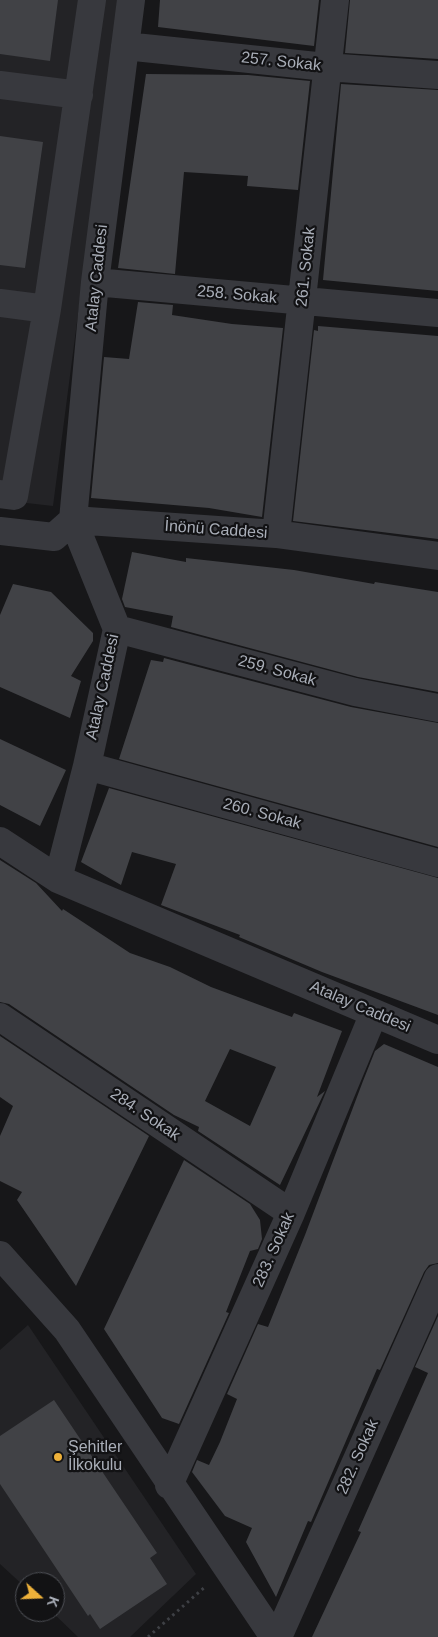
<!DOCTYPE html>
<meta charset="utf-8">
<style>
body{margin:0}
#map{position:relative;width:438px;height:1637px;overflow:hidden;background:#171719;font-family:Helvetica,sans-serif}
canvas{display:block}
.north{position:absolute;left:15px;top:1572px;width:50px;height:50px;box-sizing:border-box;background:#121214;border:1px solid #4e5056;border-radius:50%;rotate:110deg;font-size:14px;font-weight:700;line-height:20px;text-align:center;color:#a9aeb8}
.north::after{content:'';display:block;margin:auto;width:18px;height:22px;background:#eeb13a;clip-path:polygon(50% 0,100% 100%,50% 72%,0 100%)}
</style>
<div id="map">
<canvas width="438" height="1637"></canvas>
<div class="north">K</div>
</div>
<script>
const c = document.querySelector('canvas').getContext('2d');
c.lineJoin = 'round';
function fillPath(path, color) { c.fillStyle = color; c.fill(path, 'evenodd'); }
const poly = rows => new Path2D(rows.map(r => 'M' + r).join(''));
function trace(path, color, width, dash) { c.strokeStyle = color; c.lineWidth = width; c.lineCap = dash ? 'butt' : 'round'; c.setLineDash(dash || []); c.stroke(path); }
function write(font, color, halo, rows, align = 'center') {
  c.font = font + ' Helvetica,sans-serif'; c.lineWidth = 4.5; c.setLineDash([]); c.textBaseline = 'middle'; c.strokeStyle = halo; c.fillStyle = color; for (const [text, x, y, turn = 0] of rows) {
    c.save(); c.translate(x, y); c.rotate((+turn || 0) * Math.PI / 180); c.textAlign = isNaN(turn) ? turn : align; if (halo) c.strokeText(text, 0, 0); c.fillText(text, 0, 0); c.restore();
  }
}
fillPath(poly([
 [0,0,119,0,53,506,0,500],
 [28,1325,196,1574,130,1637,78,1637,52,1612,55,1612,55,1582,25,1582,25,1587,0,1564,0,1350]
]), '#232326');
fillPath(poly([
 [0,0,58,0,50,61,0,54],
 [160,0,319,0,314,46,158,27],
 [350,0,438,0,438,59,345,53],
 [146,74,248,75,310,81,298,190,247,186,248,176,184,172,175,274,118,268],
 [341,84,438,90,438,291,323,280],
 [0,136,43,142,25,268,0,265],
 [138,302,173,305,172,315,232,324,283,328,262,517,209,508,91,498,104,357,129,359],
 [318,326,438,336,438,539,293,521,314,330,318,331],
 [132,552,186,562,186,558,294,570,374,584,375,582,438,592,438,692,358,677,171,627,173,616,125,607,122,599],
 [13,584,51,592,93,633,93,641,71,676,81,681,70,718,0,687,0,615],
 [164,658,351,707,438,723,438,847,119,759,151,660,163,662],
 [0,739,66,770,40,826,0,805],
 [109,788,438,878,438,1015,322,972,239,937,240,935,161,905,176,864,132,852,121,885,81,862],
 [0,860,36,883,62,911,63,909,130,953,170,967,211,987,292,1017,294,1013,342,1031,317,1097,325,1091,280,1185,198,1131,199,1127,174,1115,9,1004,0,1002],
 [230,1049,276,1067,250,1126,205,1101],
 [0,1036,149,1136,76,1286,17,1200,22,1192,0,1181,0,1136,13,1106,0,1097],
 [384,1044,438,1067,438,1263,429,1265,424,1272,380,1370,377,1369,311,1522,308,1521,276,1597,246,1542,252,1528,225,1516,192,1472,197,1460,209,1465,220,1442,237,1399,227,1394,258,1324,268,1327,305,1235,363,1081,375,1051],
 [184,1160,250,1204,260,1220,262,1239,258,1249,250,1251,226,1312,229,1313,179,1424,162,1418,104,1329],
 [438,1316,438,1637,312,1637,361,1532,358,1531,428,1373,415,1367],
 [54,1400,157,1553,150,1558,167,1584,100,1629,90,1614,88,1616,0,1484,0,1436]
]), '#414246');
trace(poly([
 [148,1637,206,1586]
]), '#3e4045', 3, [2.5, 4]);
trace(poly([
 [125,46,326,67,438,75],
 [0,85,79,95],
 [95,282,438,313],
 [0,303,47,309],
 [0,494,14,496,47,309,92,0],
 [0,531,54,537,73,520,276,534,438,556],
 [276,534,335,0],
 [117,629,355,692,438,708],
 [87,766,438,863],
 [0,841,58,879,438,1040],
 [58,879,87,766,117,629,73,520,95,282,131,0],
 [0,1017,291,1213],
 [0,1255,67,1330,274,1637],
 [169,1485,291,1213,374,1013],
 [278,1637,438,1278]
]), '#38393e', 28);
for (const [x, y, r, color] of [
 [58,1457,5,"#eeb13a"]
]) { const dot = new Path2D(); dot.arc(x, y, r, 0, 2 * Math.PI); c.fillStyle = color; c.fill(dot); trace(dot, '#121214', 2); }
write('16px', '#a9aeb8', '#121214', [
 ["257. Sokak",281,62,6],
 ["261. Sokak",306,267,-84],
 ["Atalay Caddesi",97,278,-84],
 ["258. Sokak",237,295,5],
 ["İnönü Caddesi",216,530,4],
 ["259. Sokak",277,671,15],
 ["Atalay Caddesi",103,687,-78],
 ["260. Sokak",262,814,15],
 ["Atalay Caddesi",360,1007,23],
 ["284. Sokak",145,1115,34],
 ["283. Sokak",274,1250,-66],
 ["282. Sokak",358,1457,-66]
]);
write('16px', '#a9aeb8', '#121214', [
 ["Şehitler",68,1448],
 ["İlkokulu",68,1466]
], 'left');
</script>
